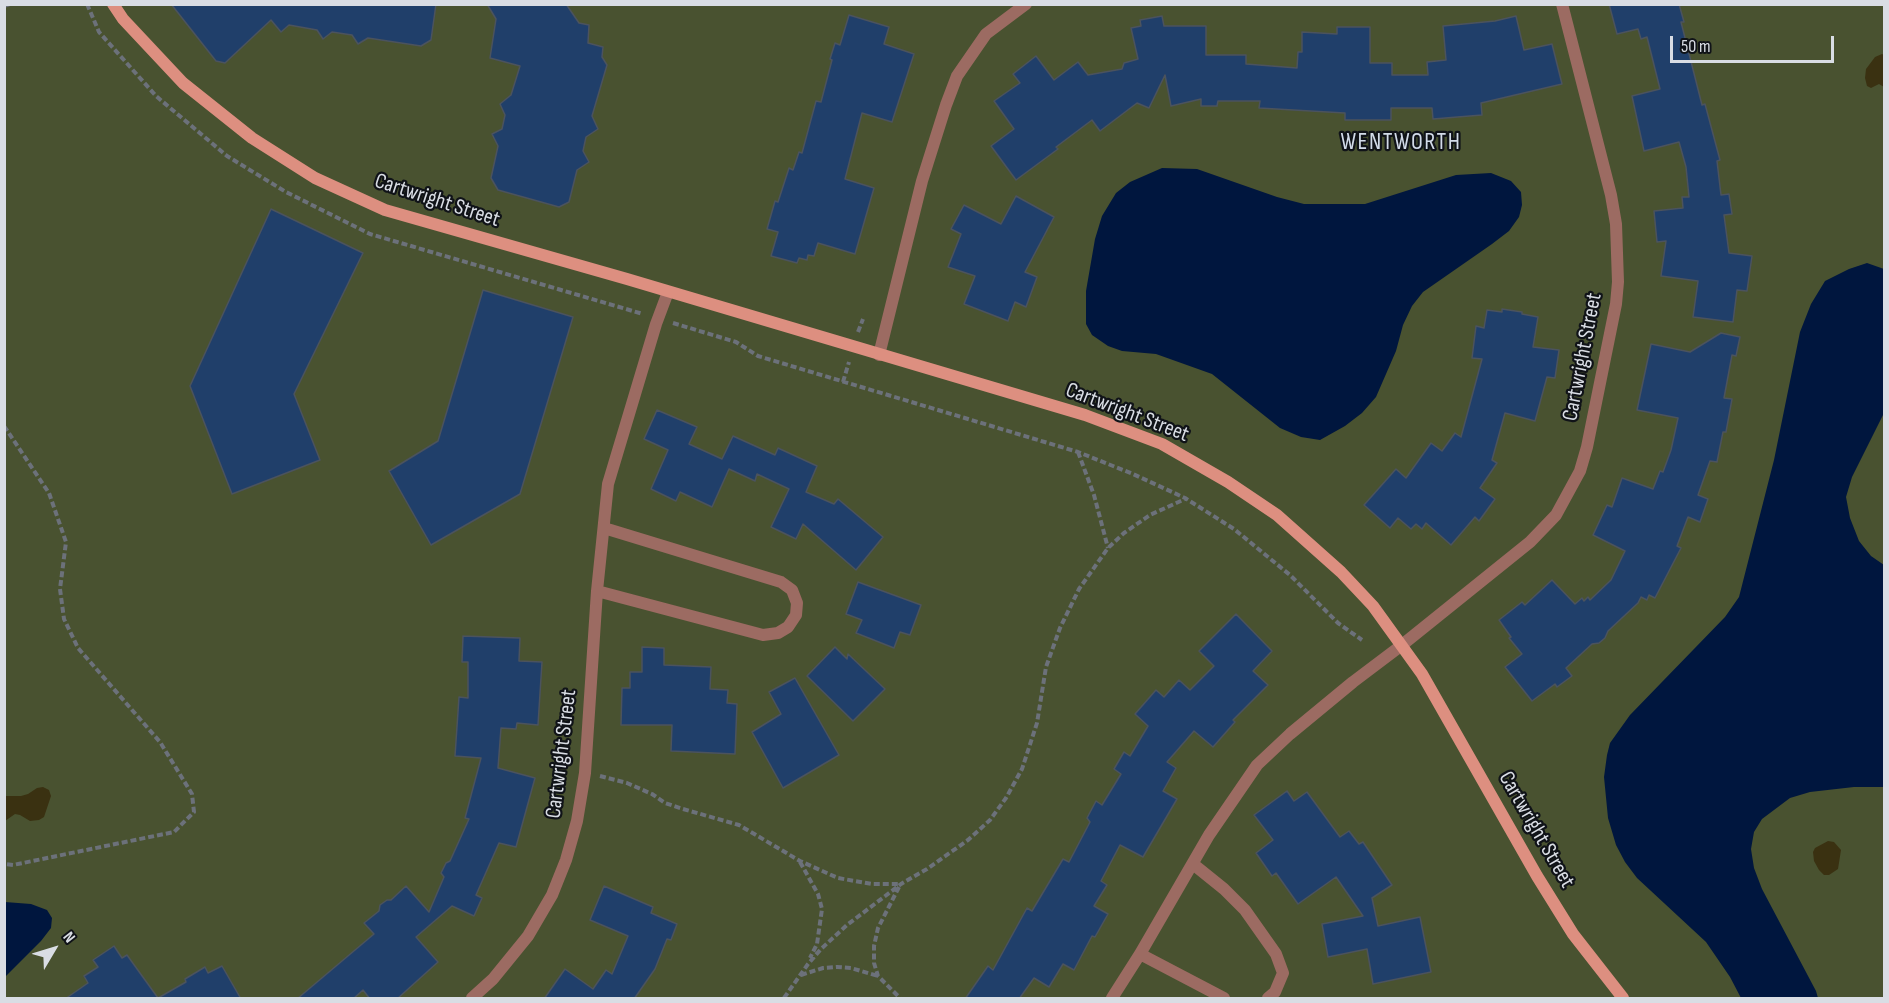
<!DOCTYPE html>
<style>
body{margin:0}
#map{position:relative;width:1889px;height:1003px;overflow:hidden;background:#242b35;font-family:"Sofia Sans Condensed",sans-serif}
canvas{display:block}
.frame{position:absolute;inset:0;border:6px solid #d9dde4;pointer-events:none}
.north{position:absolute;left:24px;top:919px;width:60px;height:60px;-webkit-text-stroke:4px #101318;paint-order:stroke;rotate:52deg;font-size:16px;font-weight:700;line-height:24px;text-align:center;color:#d9dde4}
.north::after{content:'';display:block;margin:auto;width:21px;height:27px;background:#d9dde4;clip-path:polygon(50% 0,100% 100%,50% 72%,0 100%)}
.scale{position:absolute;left:1670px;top:36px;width:164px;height:27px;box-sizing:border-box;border:3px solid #d9dde4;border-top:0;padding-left:8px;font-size:18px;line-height:21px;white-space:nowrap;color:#d9dde4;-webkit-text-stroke:4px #101318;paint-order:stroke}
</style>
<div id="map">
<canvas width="1889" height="1003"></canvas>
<div class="frame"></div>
<div class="north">N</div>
<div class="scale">50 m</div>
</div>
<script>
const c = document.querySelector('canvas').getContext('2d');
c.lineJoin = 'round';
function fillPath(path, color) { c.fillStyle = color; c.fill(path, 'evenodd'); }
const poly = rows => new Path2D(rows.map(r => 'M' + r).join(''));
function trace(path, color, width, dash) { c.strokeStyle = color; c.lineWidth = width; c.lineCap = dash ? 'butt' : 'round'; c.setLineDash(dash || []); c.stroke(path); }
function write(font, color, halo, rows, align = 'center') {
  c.font = font + ' "Sofia Sans Condensed",sans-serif'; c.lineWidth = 4.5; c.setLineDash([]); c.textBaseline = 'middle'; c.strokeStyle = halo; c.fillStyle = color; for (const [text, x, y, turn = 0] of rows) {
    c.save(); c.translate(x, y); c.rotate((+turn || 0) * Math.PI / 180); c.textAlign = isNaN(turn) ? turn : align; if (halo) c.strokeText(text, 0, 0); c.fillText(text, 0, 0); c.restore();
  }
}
fillPath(poly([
 [5,5,1884,5,1884,998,5,998]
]), '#495230');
fillPath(poly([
 [1882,54,1884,55,1884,87,1879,84,1871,88,1867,86,1865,78,1866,69,1875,57],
 [43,787,49,790,51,796,44,817,39,820,30,821,20,815,15,814,5,821,5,796,21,796,28,794,37,788],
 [1828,841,1834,842,1841,850,1838,869,1829,875,1824,875,1819,870,1814,861,1813,852,1815,848]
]), '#3a3111');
fillPath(poly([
 [1162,168,1197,169,1277,197,1304,204,1365,204,1456,175,1491,173,1511,181,1521,192,1522,205,1519,217,1509,231,1492,244,1423,292,1412,306,1403,325,1396,351,1376,397,1362,413,1345,426,1320,440,1301,437,1280,428,1212,374,1156,354,1122,351,1108,346,1092,335,1086,324,1086,291,1095,239,1102,216,1116,193,1130,182],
 [1867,263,1884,269,1884,413,1852,477,1846,497,1850,518,1859,541,1871,556,1884,565,1884,787,1854,787,1810,792,1790,798,1762,819,1754,832,1751,849,1754,868,1762,889,1816,991,1818,998,1741,998,1730,977,1706,942,1637,878,1625,862,1616,845,1608,818,1604,777,1607,755,1610,743,1630,715,1725,617,1739,597,1774,460,1800,332,1811,304,1825,281,1849,269],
 [5,902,31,904,47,910,52,918,51,928,41,941,5,977]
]), '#00163e');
const building = poly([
 [171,4,436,4,431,40,421,46,368,38,358,44,352,35,332,32,323,39,317,30,289,25,281,32,271,20,225,63,216,61,171,4],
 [487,4,566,4,579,23,589,25,588,43,603,47,602,57,607,65,592,116,598,129,586,137,583,151,589,162,577,170,569,202,559,207,498,190,491,178,498,146,492,134,502,129,505,115,500,104,511,95,520,66,490,58,496,19,487,4],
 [1609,4,1679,4,1684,22,1681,22,1702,105,1705,104,1720,160,1717,161,1721,195,1729,194,1732,214,1724,215,1729,253,1752,256,1747,291,1737,290,1733,322,1693,317,1698,281,1661,276,1666,241,1657,242,1654,211,1683,208,1682,197,1689,197,1686,167,1679,142,1644,151,1632,96,1660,89,1647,37,1641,39,1638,29,1617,34,1609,4],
 [849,15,889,27,884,44,914,54,892,122,862,113,845,179,874,188,855,254,818,243,814,256,808,255,807,260,799,258,797,263,771,256,778,232,767,229,775,201,778,202,789,168,793,170,799,152,802,153,816,101,821,102,832,60,830,59,835,43,840,45,849,15],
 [1162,16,1164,26,1206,26,1206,55,1246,55,1246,64,1297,68,1298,52,1302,52,1302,32,1337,34,1337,27,1370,27,1370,63,1392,63,1392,75,1428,75,1427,62,1446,60,1443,26,1495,21,1516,16,1524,50,1552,44,1562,84,1481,103,1482,115,1433,119,1432,108,1391,108,1391,120,1345,120,1345,113,1259,108,1260,101,1218,101,1217,106,1201,106,1201,99,1171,106,1165,75,1149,108,1137,103,1100,131,1092,120,1056,147,1058,149,1016,180,991,146,1014,129,994,101,1020,83,1013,74,1036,56,1054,80,1078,62,1088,75,1122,69,1124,63,1138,59,1131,28,1141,26,1140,20,1162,16],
 [1016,196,1054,217,1025,272,1037,277,1026,307,1015,302,1008,321,964,304,975,276,948,267,961,234,951,229,964,205,1001,224,1016,196],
 [271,209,363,253,294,394,320,460,232,494,190,386,271,209],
 [483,290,573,317,520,494,431,545,389,471,438,441,483,290],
 [1502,309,1522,312,1522,314,1538,317,1533,347,1559,350,1555,378,1547,377,1535,421,1505,413,1492,460,1497,463,1480,488,1495,499,1479,521,1475,517,1451,545,1426,523,1422,529,1416,524,1411,529,1398,518,1390,528,1364,505,1396,469,1406,478,1431,443,1442,451,1455,433,1461,437,1482,359,1472,358,1476,326,1484,328,1487,310,1502,312,1502,309],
 [1721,333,1740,337,1736,356,1732,355,1724,398,1732,399,1726,432,1723,432,1717,462,1710,461,1698,495,1708,499,1700,522,1688,517,1677,546,1681,548,1655,598,1649,595,1647,600,1641,597,1638,603,1608,631,1605,638,1599,643,1592,644,1566,668,1572,676,1557,687,1555,684,1532,701,1505,667,1522,654,1509,638,1511,637,1499,620,1522,602,1525,605,1552,580,1575,604,1582,598,1584,601,1588,597,1590,600,1611,580,1625,551,1593,535,1607,505,1612,507,1622,478,1653,489,1660,471,1663,472,1671,450,1678,418,1637,410,1651,344,1690,352,1721,333],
 [657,410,697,427,689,444,722,459,733,436,775,455,778,448,817,466,806,492,834,504,838,499,883,537,856,570,803,524,796,539,771,527,789,489,757,474,755,481,729,469,712,507,680,492,676,501,651,489,668,450,644,439,657,410],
 [858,582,921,605,910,635,900,632,894,648,856,633,862,620,846,614,858,582],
 [1236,614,1272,651,1253,671,1268,685,1233,720,1235,722,1213,747,1194,731,1167,762,1176,768,1163,791,1177,799,1143,857,1120,845,1101,881,1107,885,1094,906,1108,914,1095,937,1092,936,1074,970,1063,964,1049,987,1034,978,1019,999,965,999,988,966,993,970,1027,908,1032,911,1063,859,1069,862,1090,822,1087,818,1096,801,1102,805,1121,774,1114,769,1124,752,1130,756,1148,726,1135,714,1156,690,1164,697,1179,680,1190,690,1214,666,1199,651,1236,614],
 [463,636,520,638,519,661,542,662,538,725,517,723,516,729,501,728,498,768,535,778,516,847,499,843,476,895,482,898,474,916,452,906,416,937,438,962,397,999,370,999,363,990,353,999,297,999,374,934,364,923,379,911,380,905,387,900,391,900,406,886,429,912,444,877,441,873,446,863,450,861,469,819,465,818,481,758,455,756,459,697,468,698,468,662,462,662,463,636],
 [642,647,664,648,664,665,711,667,710,689,728,690,727,703,737,704,735,754,671,751,672,725,621,725,622,688,630,688,630,672,642,672,642,647],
 [835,647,847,659,848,654,885,689,853,721,807,676,835,647],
 [795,678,839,755,783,788,752,732,781,714,769,692,795,678],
 [1287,791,1294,801,1307,792,1340,837,1349,831,1359,844,1363,842,1392,885,1372,898,1378,926,1420,917,1431,972,1373,984,1367,949,1328,957,1322,924,1363,916,1336,877,1298,904,1276,873,1272,876,1256,853,1273,840,1254,815,1287,791],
 [604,886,653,907,651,913,677,924,671,940,667,939,655,969,634,999,544,999,565,969,593,989,606,970,612,974,628,936,590,920,604,886],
 [114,946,122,958,127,955,158,998,186,982,185,979,205,967,208,973,222,966,241,999,65,999,88,983,84,976,98,967,93,960,114,946]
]);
fillPath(building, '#203f6a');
trace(building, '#4b535e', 1.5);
trace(poly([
 [87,4,99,32,156,96,227,156,286,192,370,234,643,314],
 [4,6,10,4],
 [673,323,736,342,758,356,1078,452,1133,474,1185,498,1234,529,1290,575,1338,623,1362,640],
 [858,332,863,319],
 [843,382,849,362],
 [4,426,49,493,66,542,60,589,64,619,78,648,160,742,192,794,194,812,174,832,13,865,4,864],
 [1078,452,1094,495,1108,548],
 [600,776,627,783,652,794,665,803,683,809,739,825,800,861,838,878,872,884,900,884],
 [800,862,818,894,822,909,817,944,810,958],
 [899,887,878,928,874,946,874,963,878,976,900,998],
 [801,975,823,968,837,967,851,968,878,976],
 [784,998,808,964,821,949,847,925,901,884,927,869,968,840,990,820,1006,798,1022,769,1037,723,1046,667,1060,628,1079,589,1108,548,1124,533,1150,515,1185,499]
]), '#6c717a', 4, [6, 3]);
trace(poly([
 [879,355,922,181,946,105,957,76,986,34,1026,4],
 [597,591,763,635,778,633,788,627,796,615,797,603,792,590,781,582,604,528],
 [1193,864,1224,889,1245,910,1276,954,1283,973,1275,992,1268,998],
 [1140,954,1224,998],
 [472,998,493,979,528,936,552,895,566,860,577,821,585,773,597,591,608,484,656,324,668,292],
 [1112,998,1140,954,1209,835,1257,765,1290,734,1353,682,1402,645,1530,542,1556,515,1580,471,1587,447,1616,304,1618,282,1616,224,1611,195,1562,4]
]), '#9c6b62', 12);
trace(poly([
 [113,4,123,19,183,83,252,138,315,178,385,210,627,279,1085,415,1162,444,1228,482,1277,515,1341,572,1373,606,1422,674,1537,876,1573,934,1623,998]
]), '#dd8f80', 12);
write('22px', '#d9dde4', '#101318', [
 ["Cartwright Street",437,201,18],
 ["Cartwright Street",1583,357,-79],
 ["Cartwright Street",1127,413,21],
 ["Cartwright Street",562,754,-83],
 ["Cartwright Street",1536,830,60]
]);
c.letterSpacing = '1.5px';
write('24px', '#d2dbe8', '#101318', [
 ["WENTWORTH",1401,143]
]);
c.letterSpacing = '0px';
</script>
